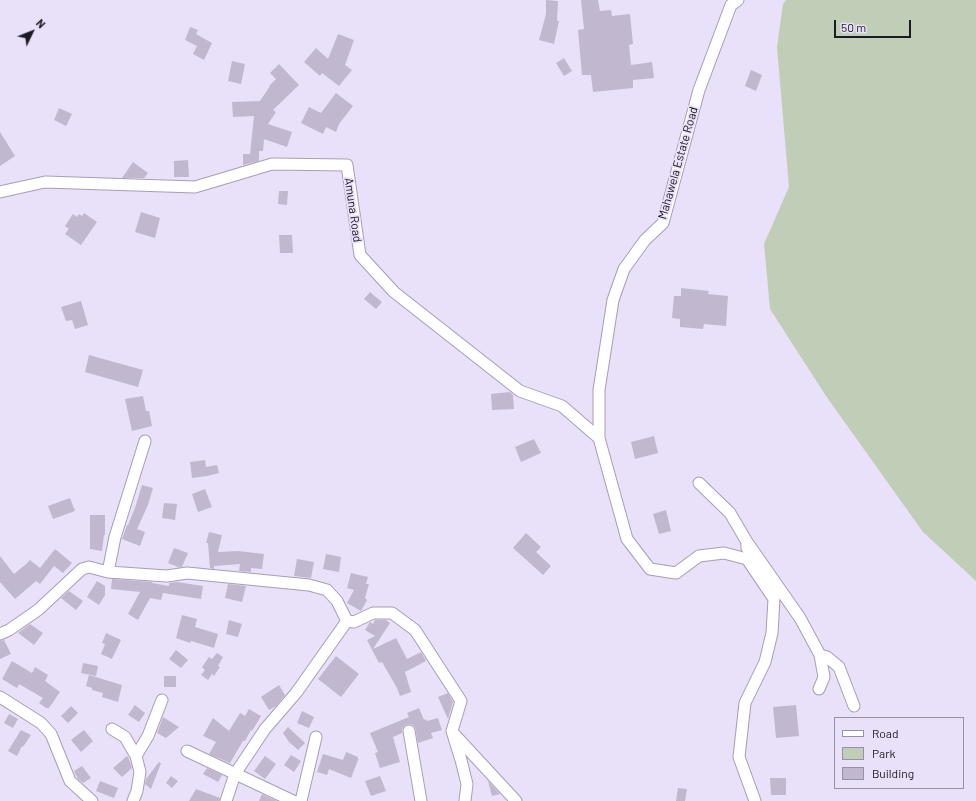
<!DOCTYPE html>
<style>
body{margin:0}
#map{position:relative;width:976px;height:801px;overflow:hidden;background:#e9e0f9;font-family:Barlow,sans-serif}
canvas{display:block}
.legend{position:absolute;left:834px;top:717px;width:130px;height:72px;box-sizing:border-box;background:#e9e0f9;border:1px solid #9791a3;margin:0;padding:5px 7px;list-style:none;font-size:12px;color:#1d1a23}
.legend li{display:flex;align-items:center;gap:8px;height:20px}
.legend b{width:20px;border:1px solid #9791a3}
.north{position:absolute;left:12px;top:12px;width:40px;height:40px;-webkit-text-stroke:3px #e9e0f9;paint-order:stroke;rotate:47deg;font-size:11px;font-weight:700;line-height:16px;text-align:center;color:#1d1a23}
.north::after{content:'';display:block;margin:auto;width:14px;height:18px;background:#1d1a23;clip-path:polygon(50% 0,100% 100%,50% 72%,0 100%)}
.scale{position:absolute;left:834px;top:20px;width:77px;height:18px;box-sizing:border-box;border:2px solid #1d1a23;border-top:0;padding-left:5px;font-size:12px;line-height:14px;white-space:nowrap;color:#1d1a23;-webkit-text-stroke:3px #e9e0f9;paint-order:stroke}
</style>
<div id="map">
<canvas width="976" height="801"></canvas>
<ul class="legend">
<li><b style="height:5px;background:#fff"></b>Road</li>
<li><b style="height:11px;background:#c0cdb7"></b>Park</li>
<li><b style="height:11px;background:#c1b8d0"></b>Building</li>
</ul>
<div class="north">N</div>
<div class="scale">50 m</div>
</div>
<script>
const c = document.querySelector('canvas').getContext('2d');
c.lineJoin = 'round';
function fillPath(path, color) { c.fillStyle = color; c.fill(path, 'evenodd'); }
const poly = rows => new Path2D(rows.map(r => 'M' + r).join(''));
function trace(path, color, width, dash) { c.strokeStyle = color; c.lineWidth = width; c.lineCap = dash ? 'butt' : 'round'; c.setLineDash(dash || []); c.stroke(path); }
function write(font, color, halo, rows, align = 'center') {
  c.font = font + ' Barlow,sans-serif'; c.lineWidth = 3.5; c.setLineDash([]); c.textBaseline = 'middle'; c.strokeStyle = halo; c.fillStyle = color; for (const [text, x, y, turn = 0] of rows) {
    c.save(); c.translate(x, y); c.rotate((+turn || 0) * Math.PI / 180); c.textAlign = isNaN(turn) ? turn : align; if (halo) c.strokeText(text, 0, 0); c.fillText(text, 0, 0); c.restore();
  }
}
fillPath(poly([
 [786,0,976,0,976,581,923,532,826,396,770,309,764,244,789,187,777,47,783,4]
]), '#c0cdb7');
fillPath(poly([
 [546,0,558,1,557,21,559,21,554,44,539,40,546,14],
 [581,0,598,0,600,11,611,10,612,16,630,14,633,44,629,45,631,65,652,62,654,78,633,80,633,88,593,92,591,75,582,75,578,30,584,29],
 [190,27,198,30,196,34,212,43,204,60,193,54,197,46,185,40],
 [338,34,354,40,345,65,352,70,339,86,322,73,320,76,304,62,316,48,328,59],
 [564,58,572,71,564,76,556,63],
 [232,61,245,64,241,84,228,81],
 [279,64,299,85,273,110,276,112,268,124,292,132,287,147,264,139,263,151,259,151,259,161,243,165,243,154,250,154,254,116,233,117,232,102,260,101,270,86,269,86,276,79,270,73],
 [751,70,762,75,756,91,745,86],
 [336,93,353,106,339,124,336,132,326,127,323,134,301,123,309,107,321,113],
 [59,108,72,114,66,126,54,120],
 [0,132,15,156,0,166],
 [188,160,189,177,174,177,174,161],
 [133,162,148,173,144,178,122,178],
 [279,191,288,191,287,205,278,204],
 [141,212,160,218,155,238,135,232],
 [84,213,97,222,81,245,65,234,69,229,65,226,73,214,77,217,79,214,82,216],
 [279,235,292,235,293,253,280,253],
 [681,288,709,291,708,294,728,296,726,326,704,324,703,329,680,327,680,319,672,318,674,296,681,296],
 [370,292,382,302,376,309,364,299],
 [81,301,88,325,75,329,72,320,66,321,61,307],
 [89,355,143,370,138,387,85,372],
 [510,392,513,395,514,409,492,410,491,394],
 [143,396,146,411,149,411,152,426,132,431,125,399],
 [654,436,658,453,635,459,631,442],
 [534,439,541,453,521,462,515,447],
 [205,460,206,467,217,465,219,473,207,476,192,478,190,462],
 [142,485,153,488,148,505,137,529,145,532,140,546,122,539,127,525,128,525,135,508],
 [205,489,212,507,198,512,192,494],
 [70,498,75,511,53,519,48,506],
 [164,503,177,504,175,520,162,518],
 [666,510,671,531,659,534,653,514],
 [90,515,105,515,105,535,104,535,102,551,90,549],
 [209,532,222,535,218,552,238,551,264,554,262,569,251,568,251,572,239,571,240,564,214,566,214,569,210,568,208,543,206,543],
 [526,533,541,547,536,552,551,566,543,575,513,548],
 [174,548,188,553,182,567,178,567,168,563],
 [55,549,72,563,63,573,54,566,40,584,36,581,15,599,0,582,0,556,14,574,25,565,30,560,40,568],
 [326,554,341,557,339,572,323,569],
 [297,559,314,562,311,578,294,576],
 [351,573,368,577,366,584,369,584,365,598,367,600,361,611,347,603,354,590,347,588],
 [112,579,152,582,152,583,169,586,169,583,177,582,203,586,201,599,163,593,161,600,150,598,138,620,128,614,140,592,111,589],
 [97,581,105,586,105,595,99,605,87,597],
 [228,584,246,586,242,602,225,598],
 [69,591,83,601,76,610,61,598],
 [182,615,197,619,195,627,218,634,214,648,191,641,190,643,176,638],
 [229,620,242,624,238,637,226,634],
 [375,620,386,620,390,623,373,649,396,638,407,659,421,652,426,661,405,672,411,692,400,696,397,688,382,662,379,663,367,640,375,636,365,630,370,622,373,624],
 [30,624,43,633,34,645,18,633],
 [106,633,121,640,112,659,101,654,105,644,102,643],
 [4,640,11,654,0,659,0,641],
 [176,650,188,660,181,668,169,659],
 [217,653,223,657,218,666,220,667,214,676,212,674,208,680,201,675,205,670,202,667,209,657,212,659],
 [336,656,359,674,341,697,318,679],
 [12,661,32,673,35,667,48,675,45,681,60,692,49,708,46,708,39,703,43,698,19,684,17,688,2,679],
 [83,663,98,666,96,676,81,673],
 [89,675,122,685,118,702,102,697,103,693,92,690,92,688,86,686],
 [164,676,176,676,176,687,164,687],
 [279,685,285,695,276,706,269,710,261,697],
 [448,693,453,702,448,719,438,697],
 [135,705,145,713,139,722,128,715],
 [796,705,799,736,776,738,773,707],
 [71,706,78,713,68,723,61,716],
 [419,708,424,720,426,719,427,721,438,718,442,730,431,733,433,738,418,743,415,727,411,724,405,725,402,729,402,733,393,737,400,762,380,768,375,753,378,752,370,733,409,717,407,713],
 [249,709,261,716,252,731,251,730,245,741,243,741,230,763,209,754,216,742,203,736,213,718,229,731,240,713,245,716],
 [302,711,314,717,309,728,297,723],
 [9,714,18,719,13,728,4,723],
 [163,717,179,727,166,738,157,733],
 [288,727,305,743,298,750,289,742,283,733],
 [21,730,31,735,23,747,22,746,17,756,8,751],
 [84,730,93,741,81,752,71,740],
 [346,752,358,757,358,760,351,778,329,769,327,775,317,772,323,754,343,760],
 [291,755,301,761,294,772,284,765],
 [127,756,129,759,132,768,122,777,113,768],
 [265,756,276,764,265,779,254,771],
 [159,762,161,763,151,789,145,784,146,779],
 [82,766,91,778,83,783,78,779,74,771],
 [207,768,222,775,218,782,203,774],
 [171,776,178,781,172,788,166,783],
 [380,776,386,791,371,796,365,781],
 [770,778,786,778,786,795,771,795],
 [100,781,118,788,114,798,96,791],
 [488,781,500,794,492,796],
 [678,788,687,789,685,801,676,801],
 [196,789,220,798,219,801,189,801],
 [262,794,277,801,259,801]
]), '#c1b8d0');
const minor = poly([
 [738,0,731,5,699,90,663,223,645,240,624,269,613,300,599,390,599,438,627,539,650,569,676,573,699,556,724,553,747,559,774,599,772,633,765,662,745,703,739,757,755,801],
 [0,192,45,182,195,187,272,164,347,165,360,255,394,292,520,391,562,406,599,438],
 [699,483,730,513,747,542,747,548],
 [747,542,800,618,820,655,824,677,819,689],
 [108,572,115,537,145,441],
 [0,634,9,630,38,610,82,569,89,567,108,572,167,576,187,573,309,585,327,590,337,601,347,621,354,622,373,613,392,613,415,630,461,701,452,731,461,760,467,784,465,801],
 [820,655,827,657,839,667,854,706],
 [0,697,41,723,51,734,70,781,92,801],
 [112,729,125,737,136,756,140,772,137,791,133,801],
 [409,731,421,801],
 [454,734,516,801],
 [187,751,293,801],
 [136,756,148,736,162,700],
 [226,801,235,774,265,729,296,693,347,621],
 [301,801,316,737]
]);
trace(minor, '#a79eb5', 13);
trace(minor, '#fff', 11);
write('12px', '#1d1a23', '#e9e0f9', [
 ["Mahawela Estate Road",678,163,-74],
 ["Amuna Road",353,210,82]
]);
</script>
